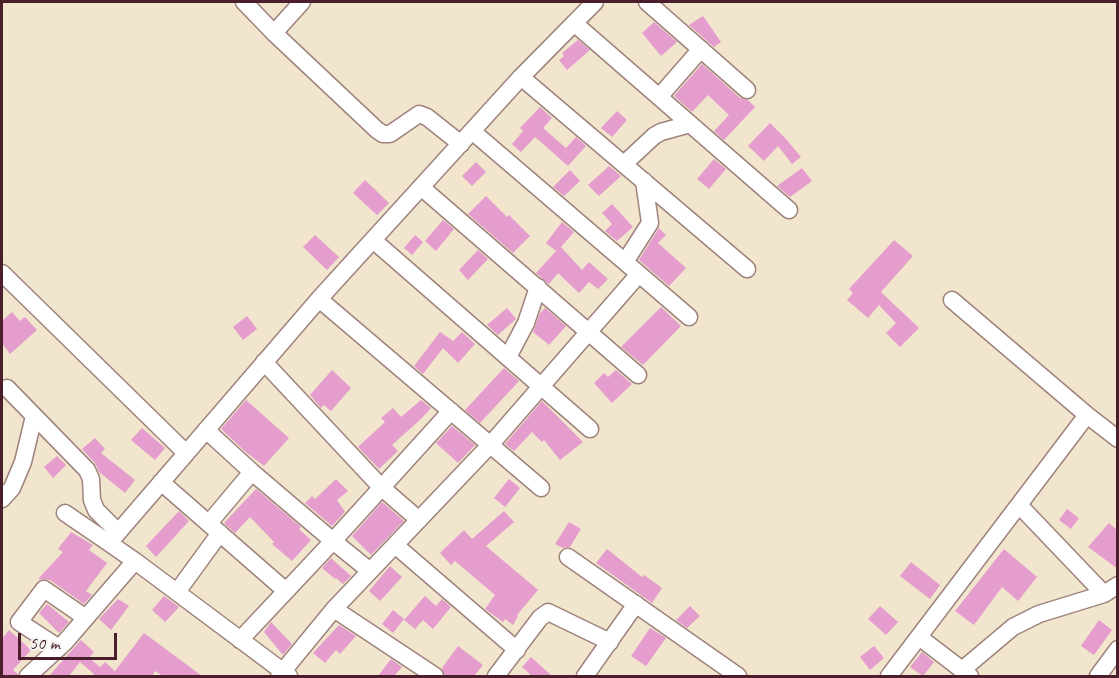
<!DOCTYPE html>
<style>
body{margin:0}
#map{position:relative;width:1119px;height:678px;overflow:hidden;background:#f1e5cd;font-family:Caveat,sans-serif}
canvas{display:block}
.frame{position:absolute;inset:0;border:3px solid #4a1f2b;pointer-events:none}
.scale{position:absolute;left:18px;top:633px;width:99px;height:27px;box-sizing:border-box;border:3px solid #4a1f2b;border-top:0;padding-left:8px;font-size:18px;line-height:21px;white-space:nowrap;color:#4a1f2b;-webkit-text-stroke:4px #f6f6f2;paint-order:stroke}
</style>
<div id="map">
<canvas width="1119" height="678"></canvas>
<div class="frame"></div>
<div class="scale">50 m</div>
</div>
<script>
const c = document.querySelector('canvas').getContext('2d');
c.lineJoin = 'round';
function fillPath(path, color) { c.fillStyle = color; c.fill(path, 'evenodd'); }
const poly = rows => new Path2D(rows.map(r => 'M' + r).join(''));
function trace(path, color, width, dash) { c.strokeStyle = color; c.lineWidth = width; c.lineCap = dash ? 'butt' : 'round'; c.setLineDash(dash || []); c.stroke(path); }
fillPath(poly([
 [703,16,721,42,714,47,689,25],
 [654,22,677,42,661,56,642,33],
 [578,40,590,50,567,70,559,60,564,56,562,53],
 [702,64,740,98,748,100,755,107,724,140,714,131,729,115,708,95,692,112,674,96],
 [540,107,552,118,543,128,566,148,576,137,586,146,568,166,535,137,521,152,512,144,523,131,520,128],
 [617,111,627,120,612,137,601,128],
 [770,123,785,138,801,157,792,164,778,146,764,161,748,146],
 [714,159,726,169,709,189,697,179],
 [476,162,486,172,472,186,462,176],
 [609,166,621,176,599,196,588,185],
 [802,168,812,181,790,197,777,186],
 [570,170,580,181,564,196,553,187],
 [365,180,389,203,377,215,353,193],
 [486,196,507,217,509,215,530,236,513,253,468,214],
 [612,204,633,227,617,241,605,231,612,224,602,213],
 [443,220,454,229,436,251,425,241],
 [562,222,574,232,561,247,582,270,589,262,608,279,598,289,589,282,579,293,558,273,549,284,536,273,556,251,546,243],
 [659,228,666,235,658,243,686,268,669,286,639,260],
 [315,235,339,257,327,270,303,247],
 [415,235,423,242,412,255,404,248],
 [894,240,913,256,881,292,919,328,900,347,886,333,896,323,879,305,868,318,847,300,853,293,849,289],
 [478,250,488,259,468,280,459,270],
 [661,307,681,326,643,365,621,347],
 [507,308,516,319,498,335,487,325],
 [545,308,566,326,549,345,533,332,540,313],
 [12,312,20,321,25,317,37,330,10,354,2,343,2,321],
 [247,316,257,329,243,340,233,327],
 [440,332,453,341,462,332,475,344,458,363,443,348,423,374,414,366],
 [504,368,519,381,480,423,465,410],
 [332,370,351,388,331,411,324,405,321,408,310,395],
 [616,370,632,384,612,403,594,383,604,373,608,377],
 [246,400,289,438,264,466,247,453,221,429],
 [421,400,431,408,421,419,392,445,398,451,379,469,358,447,385,422,381,418,393,408,401,417],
 [542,401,583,442,560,460,544,440,542,442,532,432,514,451,505,444],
 [452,426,475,445,458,463,436,443],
 [142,428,165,448,155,460,131,440],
 [95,438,105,449,101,453,135,480,125,493,99,472,95,463,82,449],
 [57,456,66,465,53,478,44,467],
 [336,479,348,491,337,500,345,512,332,526,305,503,312,496,315,499],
 [509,479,520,488,505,507,494,498],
 [256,489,301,527,299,529,311,540,292,561,272,544,274,542,250,517,235,533,224,523],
 [382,502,404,521,371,555,352,536],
 [1067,509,1079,518,1071,529,1059,520],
 [179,511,189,521,156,557,146,546],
 [504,511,514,522,486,546,538,590,517,615,518,616,513,625,505,619,503,622,485,609,495,595,455,561,451,565,440,553,464,530,472,539],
 [569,522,581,529,570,547,563,548,555,544],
 [1109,523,1118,531,1118,569,1088,547],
 [71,532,93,545,89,550,107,563,86,591,92,595,84,604,50,580,38,579,63,552,58,549],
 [607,549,642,577,644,575,662,588,652,603,596,563],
 [1004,549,1037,577,1018,601,1002,587,974,625,955,611],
 [331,558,351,576,343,584,336,578,335,579,322,568],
 [911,562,940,585,930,599,900,576],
 [390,566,402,577,380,601,369,591],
 [164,596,179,607,165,622,152,610],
 [425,596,436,606,442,599,451,607,433,629,423,620,415,629,404,620],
 [118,599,129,606,111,630,99,619],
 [47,604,69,622,59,633,39,613],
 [690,606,700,616,687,628,676,620],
 [880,606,898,622,886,635,868,619],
 [393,610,404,619,393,633,382,624],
 [1099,620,1112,630,1094,655,1081,646],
 [271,622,292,644,283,655,264,632],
 [339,625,356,636,340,654,336,650,325,663,313,653],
 [650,628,666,638,646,666,631,656],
 [9,630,31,650,13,670,18,674,18,676,2,676,2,639],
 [144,633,202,676,163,676,155,671,152,676,92,676,94,674,80,662,69,676,49,676,81,640,94,652,89,658,100,667,105,662,115,671],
 [458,646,483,665,474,676,445,676,442,668],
 [874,646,884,658,870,670,860,657],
 [922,652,934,662,923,676,910,667],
 [531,657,552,676,532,676,522,667],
 [391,659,402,667,394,676,378,676]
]), '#e49dcc');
const street = poly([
 [244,2,274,33,377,130,383,134,390,134,419,114,427,117,461,144],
 [647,2,747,90],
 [574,23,789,210],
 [274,33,302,2],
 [521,77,595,2],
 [659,97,701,49],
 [472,131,521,77,747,269],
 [624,164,654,136,661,132,690,124],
 [421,187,638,375],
 [373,240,590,429],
 [625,262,650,223,644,181],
 [2,273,186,453],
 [639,274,689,317],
 [319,299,541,488],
 [952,300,1087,415],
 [508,357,526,323,538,287],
 [264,362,381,487,419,520],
 [7,388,87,470,91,479,92,500,96,510,118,532],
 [206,430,252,472,333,541,451,411],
 [161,482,286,591],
 [2,499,12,488,23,462,34,416],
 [1019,505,1104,594],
 [65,513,109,543],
 [209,523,252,472],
 [395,545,517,650],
 [568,557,738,676],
 [135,561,109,543,319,299,472,131,639,274,491,444,334,609,279,676],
 [177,592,220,533],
 [334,609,435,676],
 [919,637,970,676],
 [240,640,333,541,370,571],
 [59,648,19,622,44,589,86,618],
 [962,670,1013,627,1039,614,1104,594,1118,585],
 [28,676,65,642,135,561,289,676],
 [496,676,540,618,548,612,610,642],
 [585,676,636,604],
 [889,676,1087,415,1118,439],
 [1098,676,1118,649]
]);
trace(street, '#9e827c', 19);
trace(street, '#fff', 16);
</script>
